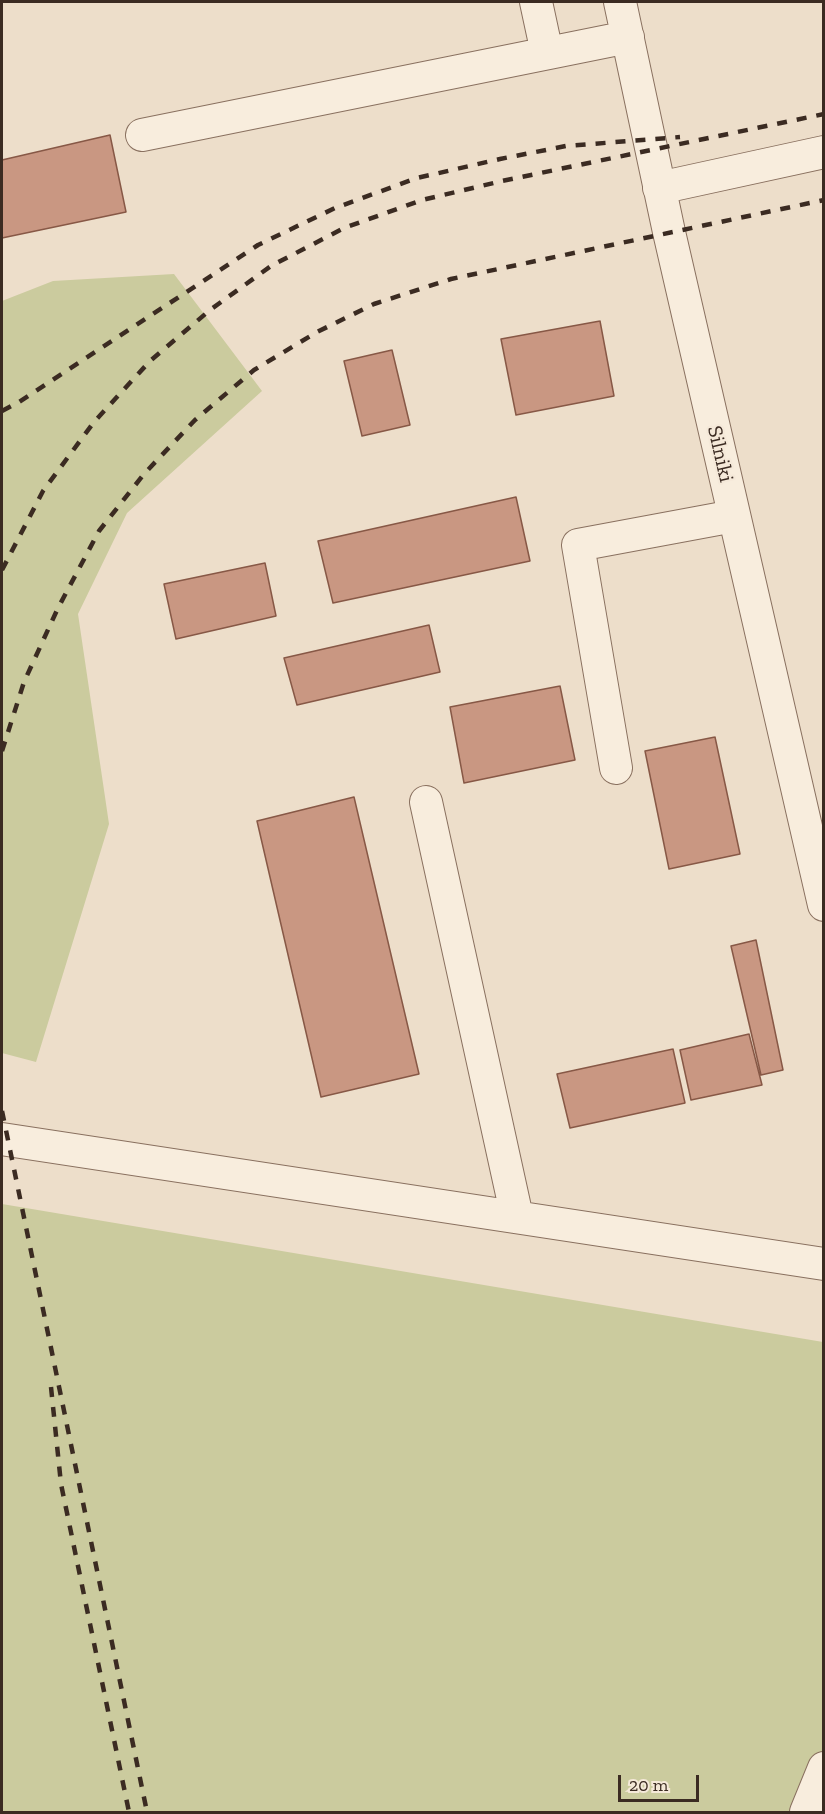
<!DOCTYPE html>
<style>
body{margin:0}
#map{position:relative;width:825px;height:1814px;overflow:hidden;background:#eddeca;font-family:"Zilla Slab",serif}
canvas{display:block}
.frame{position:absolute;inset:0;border:3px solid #3b2b22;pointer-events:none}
.scale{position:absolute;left:618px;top:1775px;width:81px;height:27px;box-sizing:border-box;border:3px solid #3b2b22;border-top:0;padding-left:8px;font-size:18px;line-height:21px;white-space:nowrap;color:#3b2b22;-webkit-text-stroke:4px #f5e9d9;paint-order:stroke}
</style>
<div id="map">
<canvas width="825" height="1814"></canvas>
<div class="frame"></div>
<div class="scale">20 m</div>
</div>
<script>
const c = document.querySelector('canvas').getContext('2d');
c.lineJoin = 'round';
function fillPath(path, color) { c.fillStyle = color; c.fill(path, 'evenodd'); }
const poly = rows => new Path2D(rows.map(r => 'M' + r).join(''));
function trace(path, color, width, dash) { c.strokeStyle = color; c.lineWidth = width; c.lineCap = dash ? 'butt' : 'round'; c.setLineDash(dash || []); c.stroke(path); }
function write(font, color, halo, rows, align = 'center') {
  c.font = font + ' "Zilla Slab",serif'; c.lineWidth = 4.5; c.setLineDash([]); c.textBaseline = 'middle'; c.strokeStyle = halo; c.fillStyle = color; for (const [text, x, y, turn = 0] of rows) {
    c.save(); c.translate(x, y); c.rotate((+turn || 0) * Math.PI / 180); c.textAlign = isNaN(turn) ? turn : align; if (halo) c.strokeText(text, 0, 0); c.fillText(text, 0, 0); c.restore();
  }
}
fillPath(poly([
 [174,274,262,391,127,513,78,614,109,824,36,1062,2,1053,2,301,53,281],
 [2,1204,823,1342,823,1812,2,1812]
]), '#cbcb9e');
const building = poly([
 [110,135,126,212,2,238,2,160,110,135],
 [600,321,614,396,516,415,501,339,600,321],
 [392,350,410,425,362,436,344,361,392,350],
 [516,497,530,561,333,603,318,541,516,497],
 [265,563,276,616,176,639,164,584,265,563],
 [429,625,440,672,297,705,284,658,429,625],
 [560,686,575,760,464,783,450,707,560,686],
 [715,737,740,854,669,869,645,751,715,737],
 [354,797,419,1074,321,1097,257,821,354,797],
 [756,940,783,1070,761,1075,731,946,756,940],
 [749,1034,762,1085,691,1100,680,1050,749,1034],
 [673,1049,685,1103,570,1128,557,1074,673,1049]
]);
fillPath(building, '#c99782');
trace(building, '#875846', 1.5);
const minor = poly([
 [536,2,547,53],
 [620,2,669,232,824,905],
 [142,135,628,37],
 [659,188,824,152],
 [616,768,578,545,734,516],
 [426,802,517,1217],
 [2,1139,824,1264],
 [806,1812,824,1768]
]);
trace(minor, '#89705f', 34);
trace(minor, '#f8eddd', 32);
trace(poly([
 [2,411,19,402,258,245,335,208,417,178,500,159,566,146,680,137],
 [2,570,43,491,94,422,150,361,210,310,271,266,344,228,422,200,502,181,824,114],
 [2,751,24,682,58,608,99,531,144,474,195,420,254,370,317,332,374,304,451,279,824,200],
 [2,1111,147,1812],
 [51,1387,61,1484,129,1812]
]), '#3b2b22', 4.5, [10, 10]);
write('21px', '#3b2b22', '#f5e9d9', [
 ["Silniki",720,454,77]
]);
</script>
